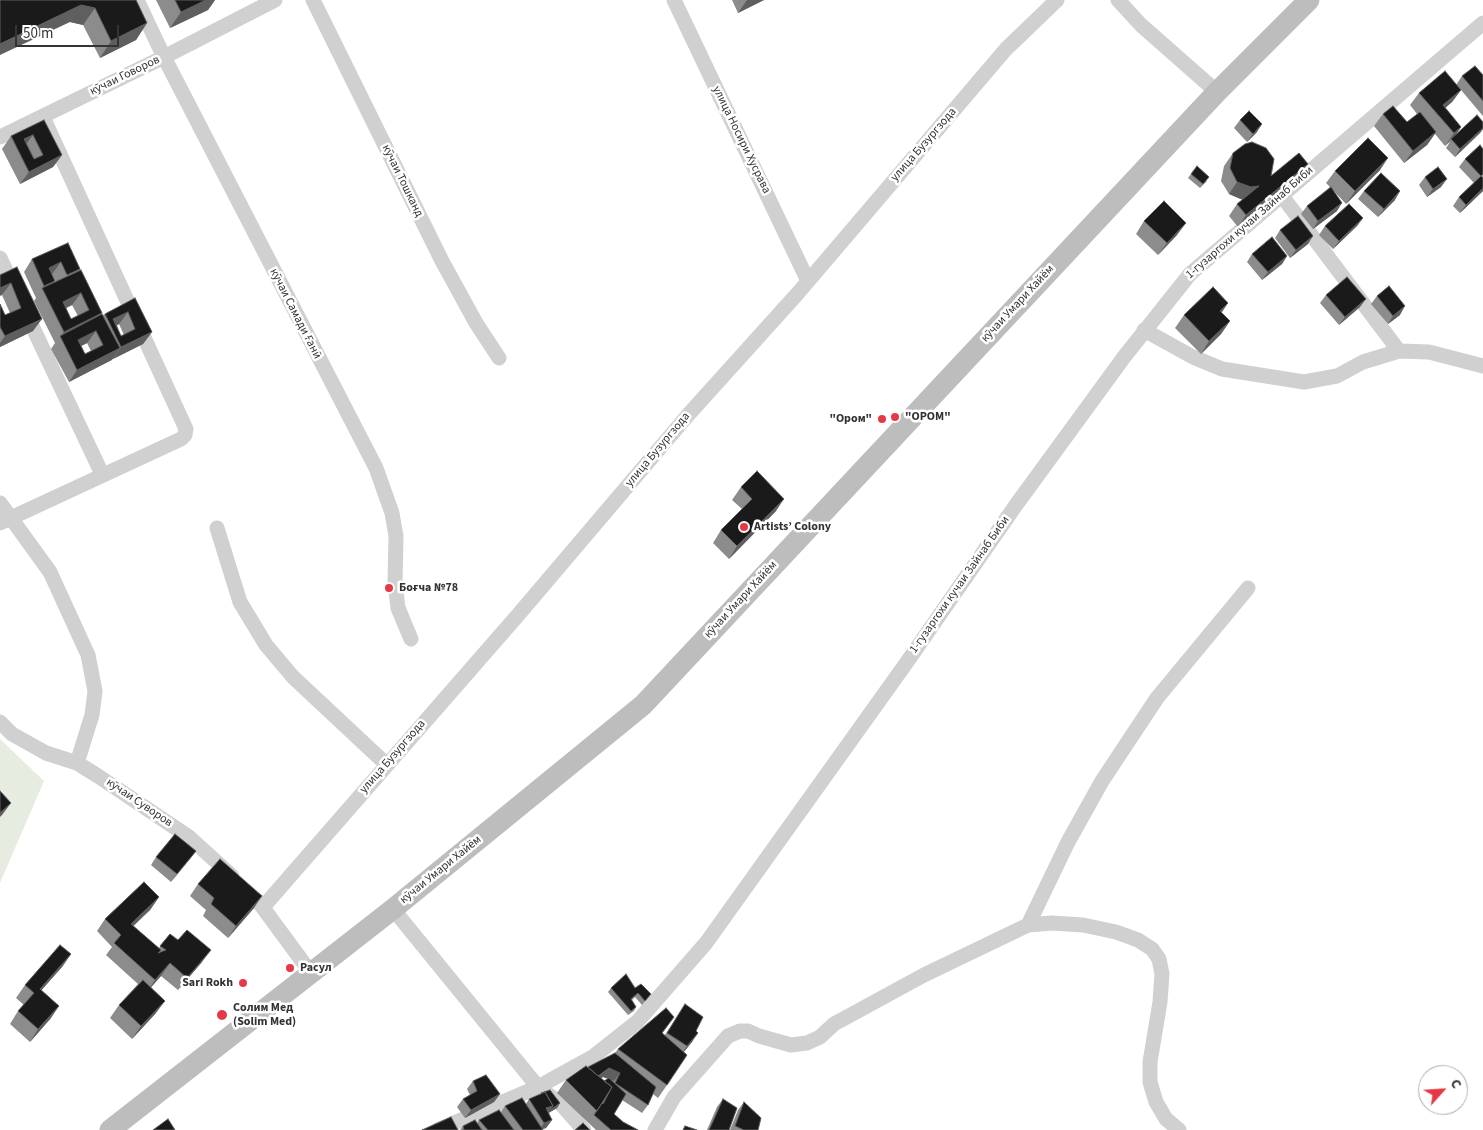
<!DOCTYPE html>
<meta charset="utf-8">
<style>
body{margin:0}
#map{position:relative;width:1483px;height:1130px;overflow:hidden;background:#fff;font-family:"Source Sans 3",sans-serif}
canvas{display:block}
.north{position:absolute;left:1418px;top:1065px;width:50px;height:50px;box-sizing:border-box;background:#fff;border:1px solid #adadad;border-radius:50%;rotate:64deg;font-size:14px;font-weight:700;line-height:20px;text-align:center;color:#333}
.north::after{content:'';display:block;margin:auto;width:18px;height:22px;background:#e63946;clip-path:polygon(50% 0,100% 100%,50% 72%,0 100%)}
.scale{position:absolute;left:15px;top:25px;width:104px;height:22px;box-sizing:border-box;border:2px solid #333;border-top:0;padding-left:6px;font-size:15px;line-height:18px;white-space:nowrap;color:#333;-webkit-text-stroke:4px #fff;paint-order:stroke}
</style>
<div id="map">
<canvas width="1483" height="1130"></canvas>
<div class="north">С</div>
<div class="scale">50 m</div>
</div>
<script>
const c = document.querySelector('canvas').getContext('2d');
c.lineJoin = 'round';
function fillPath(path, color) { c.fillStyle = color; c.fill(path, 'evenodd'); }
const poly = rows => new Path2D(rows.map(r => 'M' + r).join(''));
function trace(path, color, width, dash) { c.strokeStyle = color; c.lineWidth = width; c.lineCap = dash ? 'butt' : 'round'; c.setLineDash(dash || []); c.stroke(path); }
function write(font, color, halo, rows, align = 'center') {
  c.font = font + ' "Source Sans 3",sans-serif'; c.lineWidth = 5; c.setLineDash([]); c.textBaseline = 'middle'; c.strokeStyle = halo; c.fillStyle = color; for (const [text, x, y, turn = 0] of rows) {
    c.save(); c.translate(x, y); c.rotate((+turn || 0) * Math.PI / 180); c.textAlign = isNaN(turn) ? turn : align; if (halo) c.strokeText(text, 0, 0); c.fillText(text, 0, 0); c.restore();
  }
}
fillPath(poly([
 [0,739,44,781,0,883]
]), '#e6ecdf');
trace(poly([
 [137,0,164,57,376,468,392,513,396,536,395,583,398,608,411,639],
 [313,0,442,261,476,323,499,358],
 [674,0,808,281],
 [1118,0,1141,25,1217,92],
 [0,137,164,57,275,0],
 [1282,196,1399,351],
 [0,258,15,290],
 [25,311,102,474],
 [1144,330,1193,357,1222,369,1304,382,1337,376,1363,362,1399,351,1429,352,1483,366],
 [0,503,50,572,88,655,95,691,92,715,77,763],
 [0,523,181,439,185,435,186,429,43,117],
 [217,528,240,602,266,645,293,677,386,764],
 [0,722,12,734,46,753,77,763,98,776,189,837,232,876],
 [258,901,311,973],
 [264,906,518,615,688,415,798,293,1006,49,1057,0],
 [393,909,538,1087,561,1104,584,1130],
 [1028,925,1068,842,1102,781,1157,698,1248,588],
 [438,1130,538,1087,594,1056,637,1022,706,943,907,662,1016,505,1124,357,1190,274,1483,23],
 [655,1130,674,1097,728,1036,740,1031,748,1031,759,1036,791,1045,807,1043,820,1037,834,1024,924,975,1028,925,1052,923,1083,925,1116,932,1138,940,1152,949,1159,959,1162,974,1160,1002,1150,1062,1150,1082,1156,1102,1166,1119,1179,1130]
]), '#d0d0d0', 15);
trace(poly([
 [110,1130,393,909,643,705,1217,92,1309,0]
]), '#bdbdbd', 21);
fillPath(poly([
 [0,0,136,0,147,23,136,40,100,58,83,25,70,22],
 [156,0,215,0,208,10,170,28],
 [732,0,764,0,738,13],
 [1483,75,1483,116,1461,90,1452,102,1445,108,1461,127,1455,136,1483,122,1483,129,1480,133,1455,157,1446,148,1450,142,1445,146,1435,134,1427,145,1404,163,1374,126,1383,114,1407,122,1417,114,1410,105,1419,93,1456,85,1462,76],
 [44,120,62,155,53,167,20,184,2,149,11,136],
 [1240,120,1257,132,1247,142,1234,128],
 [1483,149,1483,177,1482,177,1483,191,1460,213,1453,206,1459,197,1474,183,1459,167,1465,159],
 [1233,153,1271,176,1299,177,1238,227,1229,216,1237,204,1243,200,1229,194,1221,181,1224,166],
 [1380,170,1346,204,1333,190,1337,211,1313,229,1301,214,1307,206,1330,187,1326,183,1335,171],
 [1191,174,1207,181,1200,188,1188,178],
 [1425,177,1441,187,1427,197,1419,185],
 [1364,191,1395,200,1378,217,1358,199],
 [1363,218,1357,226,1333,249,1319,235,1325,226],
 [1144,221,1177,235,1158,255,1136,234],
 [1280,230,1308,244,1290,258,1275,238],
 [68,243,80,269,79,271,102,313,100,315,103,315,105,314,135,298,152,332,143,344,113,359,112,359,69,382,51,349,55,343,34,301,36,298,24,272,32,259],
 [52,274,56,282,53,283],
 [72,305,78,316,71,319,66,308],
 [119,324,124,335,121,336,117,325],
 [87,343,91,351,85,354,81,346],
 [1252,254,1287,256,1282,264,1262,280,1247,262],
 [17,267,33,331,0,347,0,304,5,315,10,313,2,295],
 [1326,295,1360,307,1339,325,1320,303],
 [1377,296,1400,315,1388,324,1371,304],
 [1228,303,1221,313,1230,321,1221,334,1201,354,1175,328,1184,315],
 [741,487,776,511,729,559,713,543,721,530,742,509,732,500],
 [196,851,171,882,151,865,156,857],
 [198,884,254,908,228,938,203,916,206,910,190,896],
 [159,897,150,910,133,926,159,948,170,934,202,962,178,990,161,976,151,987,156,1013,132,1039,110,1018,119,1005,138,984,106,955,112,947,97,931,105,919],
 [71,954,62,967,41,990,51,1018,30,1042,10,1024,18,1011,24,1005,16,998,25,985],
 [611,988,635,988,651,994,642,1005,635,997,632,1000,636,1007,634,1011,628,1015,608,992],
 [685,1004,696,1031,692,1042,684,1052,667,1085,658,1098,653,1094,648,1105,642,1113,622,1100,614,1114,623,1122,638,1130,596,1130,557,1093,566,1080,615,1053,618,1049,663,1033,665,1035],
 [603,1077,608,1079,604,1081,601,1078],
 [473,1081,500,1094,494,1102,465,1118,457,1107,463,1099,470,1095,467,1089],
 [529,1099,560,1103,557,1108,548,1113,552,1120,546,1128,543,1129,543,1130,460,1130,463,1126,477,1123,479,1120,501,1112,505,1106,526,1104],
 [723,1099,729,1130,707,1130,717,1107],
 [744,1102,758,1130,730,1130,738,1110]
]), '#8c8c8c');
fillPath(poly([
 [206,0,215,0,208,10,170,28,181,12],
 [747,0,764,0,738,13],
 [81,5,95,8,83,25,70,22,0,55,0,44],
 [147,23,136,40,100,58,111,41],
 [1461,90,1452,102,1437,115,1443,105],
 [1262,124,1257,132,1247,142,1253,134],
 [1461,127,1452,140,1451,139,1445,146,1454,133],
 [1483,128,1483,129,1480,133,1455,157,1460,149],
 [1436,132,1427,145,1404,163,1413,151],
 [33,135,24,147,24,139],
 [62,155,53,167,20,184,29,172],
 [1388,158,1380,170,1346,204,1355,191],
 [1308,164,1299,177,1238,227,1246,215],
 [1447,179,1441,187,1427,197,1433,189],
 [1237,182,1259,186,1243,200,1229,194],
 [1483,188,1483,191,1460,213,1466,205],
 [1400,191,1395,200,1378,217,1384,209],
 [1342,203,1337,211,1313,229,1318,221],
 [1363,218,1357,226,1333,249,1339,241],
 [1186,223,1177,235,1158,255,1167,243],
 [1313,236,1308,244,1290,258,1296,250],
 [1287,256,1282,264,1262,280,1268,272],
 [61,262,52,274,42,279,49,268],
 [55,281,46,293,43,288,44,286],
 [11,283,2,295,0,296,0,288],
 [81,293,72,305,54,314,63,302],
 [1366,299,1360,307,1339,325,1345,317],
 [1228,303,1220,315,1220,311],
 [1405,306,1400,315,1388,324,1393,316],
 [128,312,119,324,112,328,113,319],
 [102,313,93,325,60,337,64,332],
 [42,319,33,331,0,347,0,343,5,336],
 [1230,321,1221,334,1201,354,1209,341],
 [96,331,87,343,70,352,78,340],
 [152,332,143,344,113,359,121,347],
 [120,348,112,360,69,382,77,370],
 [784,499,776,511,729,559,737,546],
 [11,803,2,815,0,817,0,813],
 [196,851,190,859,171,882,177,874],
 [262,896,254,908,228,938,236,926],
 [159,897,150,910,123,936,131,924],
 [211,950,202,962,178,990,187,978],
 [71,954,62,967,32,1001,40,989],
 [170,963,161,976,147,992,155,980],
 [165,1001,156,1013,132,1039,141,1026],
 [59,1006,51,1018,30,1042,38,1029],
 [698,1033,692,1042,681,1055,687,1046],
 [609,1068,620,1073,614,1081,603,1077,588,1087,594,1079],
 [500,1094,494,1102,465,1118,471,1110],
 [560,1103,557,1108,547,1114,546,1108],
 [552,1120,546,1128,539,1130,544,1123]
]), '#5f5f5f');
const building = poly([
 [0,0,136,0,147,23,111,41,95,8,81,5,0,44,0,0],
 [175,0,206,0,181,12,175,0],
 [1475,66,1483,75,1483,101,1462,76,1475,66],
 [1445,71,1461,90,1443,105,1461,127,1454,133,1419,93,1445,71],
 [1393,106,1407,122,1420,112,1436,132,1413,151,1383,114,1393,106],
 [1249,111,1262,124,1253,134,1240,120,1249,111],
 [1477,115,1483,122,1483,128,1460,149,1451,139,1477,115],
 [44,120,62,155,29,172,11,136,44,120],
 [33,135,43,155,34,159,24,139,33,135],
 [1368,138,1388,158,1355,191,1335,171,1368,138],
 [1252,142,1266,148,1274,159,1271,176,1299,153,1308,164,1246,215,1237,204,1259,186,1251,187,1237,182,1230,168,1233,153,1245,144,1252,142],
 [1480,145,1483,149,1483,174,1481,176,1483,178,1483,188,1466,205,1459,197,1481,176,1465,159,1480,145],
 [1197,166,1209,177,1203,184,1191,174,1197,166],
 [1438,167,1447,179,1433,189,1425,177,1438,167],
 [1381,173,1400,191,1384,209,1364,191,1381,173],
 [1331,187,1342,203,1318,221,1307,206,1331,187],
 [1164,201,1186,223,1167,243,1144,221,1164,201],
 [1349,204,1363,218,1339,241,1325,226,1349,204],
 [1298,216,1313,236,1296,250,1280,230,1298,216],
 [1272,237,1287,256,1268,272,1252,254,1272,237],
 [68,243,80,269,67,275,61,262,49,268,55,281,44,286,32,259,68,243],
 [17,267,42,319,5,336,0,327,0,304,5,315,21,308,11,283,0,288,0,275,17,267],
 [81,270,102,313,64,332,42,288,81,270],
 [81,293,89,310,71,319,63,302,81,293],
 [1347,277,1366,299,1345,317,1326,295,1347,277],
 [1389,286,1405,306,1393,316,1377,296,1389,286],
 [1213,287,1228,303,1220,311,1230,321,1209,341,1184,315,1213,287],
 [135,298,152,332,121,347,105,314,135,298],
 [128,312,135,329,121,336,113,319,128,312],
 [102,314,120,348,77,370,60,336,102,314],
 [96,331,103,345,85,354,78,340,96,331],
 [757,471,784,499,737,546,721,530,752,499,741,487,757,471],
 [0,791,11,803,0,813,0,791],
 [175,834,196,851,177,874,156,857,175,834],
 [220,859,262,896,236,926,211,904,214,898,198,884,220,859],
 [144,882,159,897,131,924,161,950,158,953,166,950,160,946,170,934,178,940,187,930,211,950,187,978,170,963,155,980,114,943,121,935,105,919,144,882],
 [60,945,71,954,40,989,59,1006,38,1029,18,1011,34,993,25,985,60,945],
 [626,974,635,988,641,984,651,994,645,1001,638,993,631,999,636,1007,631,1011,611,988,626,974],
 [143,980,165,1001,141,1026,119,1005,143,980],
 [685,1004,703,1017,696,1031,698,1033,687,1046,667,1033,685,1004],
 [666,1008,674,1017,662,1033,687,1055,667,1085,618,1049,666,1008],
 [615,1053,656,1087,648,1105,615,1083,620,1073,609,1068,598,1076,588,1067,615,1053],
 [586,1066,612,1087,597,1111,566,1080,586,1066],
 [486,1075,500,1094,471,1110,463,1099,477,1091,473,1081,486,1075],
 [609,1078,626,1094,614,1114,623,1122,638,1130,611,1130,594,1115,602,1103,603,1104,612,1087,604,1081,609,1078],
 [550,1090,560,1103,550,1110,553,1106,545,1092,541,1093,550,1090],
 [545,1092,553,1106,546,1108,552,1120,544,1123,529,1099,545,1092],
 [522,1098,543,1130,523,1130,505,1106,522,1098],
 [723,1099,737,1108,729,1130,709,1130,723,1099],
 [744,1102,761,1118,758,1130,744,1130,735,1126,744,1102],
 [499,1110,514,1130,488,1130,479,1120,499,1110],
 [451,1117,458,1130,422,1130,451,1117],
 [168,1119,175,1130,153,1130,168,1119],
 [475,1120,482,1130,464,1130,463,1126,475,1120],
 [583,1123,590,1130,575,1130,583,1123],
 [685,1126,697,1130,683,1130,685,1126]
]);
fillPath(building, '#1a1a1a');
trace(building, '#5f5f5f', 1);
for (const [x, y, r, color] of [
 [895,417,5,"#e63946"],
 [882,419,5,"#e63946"],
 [744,527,5,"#e63946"],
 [389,588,5,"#e63946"],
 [290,968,5,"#e63946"],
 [243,983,5,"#e63946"],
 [222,1015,6,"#e63946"]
]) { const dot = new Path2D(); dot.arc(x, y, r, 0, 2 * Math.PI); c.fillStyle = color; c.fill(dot); trace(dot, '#fff', 2); }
write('12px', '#333', '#fff', [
 ["кӯчаи Говоров",125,76,-26],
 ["улица Носири Хусрава",741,140,64],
 ["улица Бузургзода",924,145,-49],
 ["кӯчаи Тошканд",402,181,64],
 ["1-гузаргохи кучаи Зайнаб Биби",1250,223,-41],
 ["кӯчаи Умари Хайём",1018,304,-47],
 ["кӯчаи Самади Ғанӣ",295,314,63],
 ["улица Бузургзода",658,450,-50],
 ["1-гузаргохи кучаи Зайнаб Биби",960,585,-55],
 ["кӯчаи Умари Хайём",741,600,-47],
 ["улица Бузургзода",393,757,-49],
 ["кӯчаи Суворов",139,803,34],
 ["кӯчаи Умари Хайём",441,870,-39]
]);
write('bold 12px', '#333', '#fff', [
 ["\"OPOM\"",905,417],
 ["\"Oром\"",872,419,"right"],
 ["Artists’ Colony",754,527],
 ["Боғча №78",399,588],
 ["Расул",300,968],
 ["Sari Rokh",233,983,"right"],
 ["Солим Мед",233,1008],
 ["(Solim Med)",233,1022]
], 'left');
</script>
